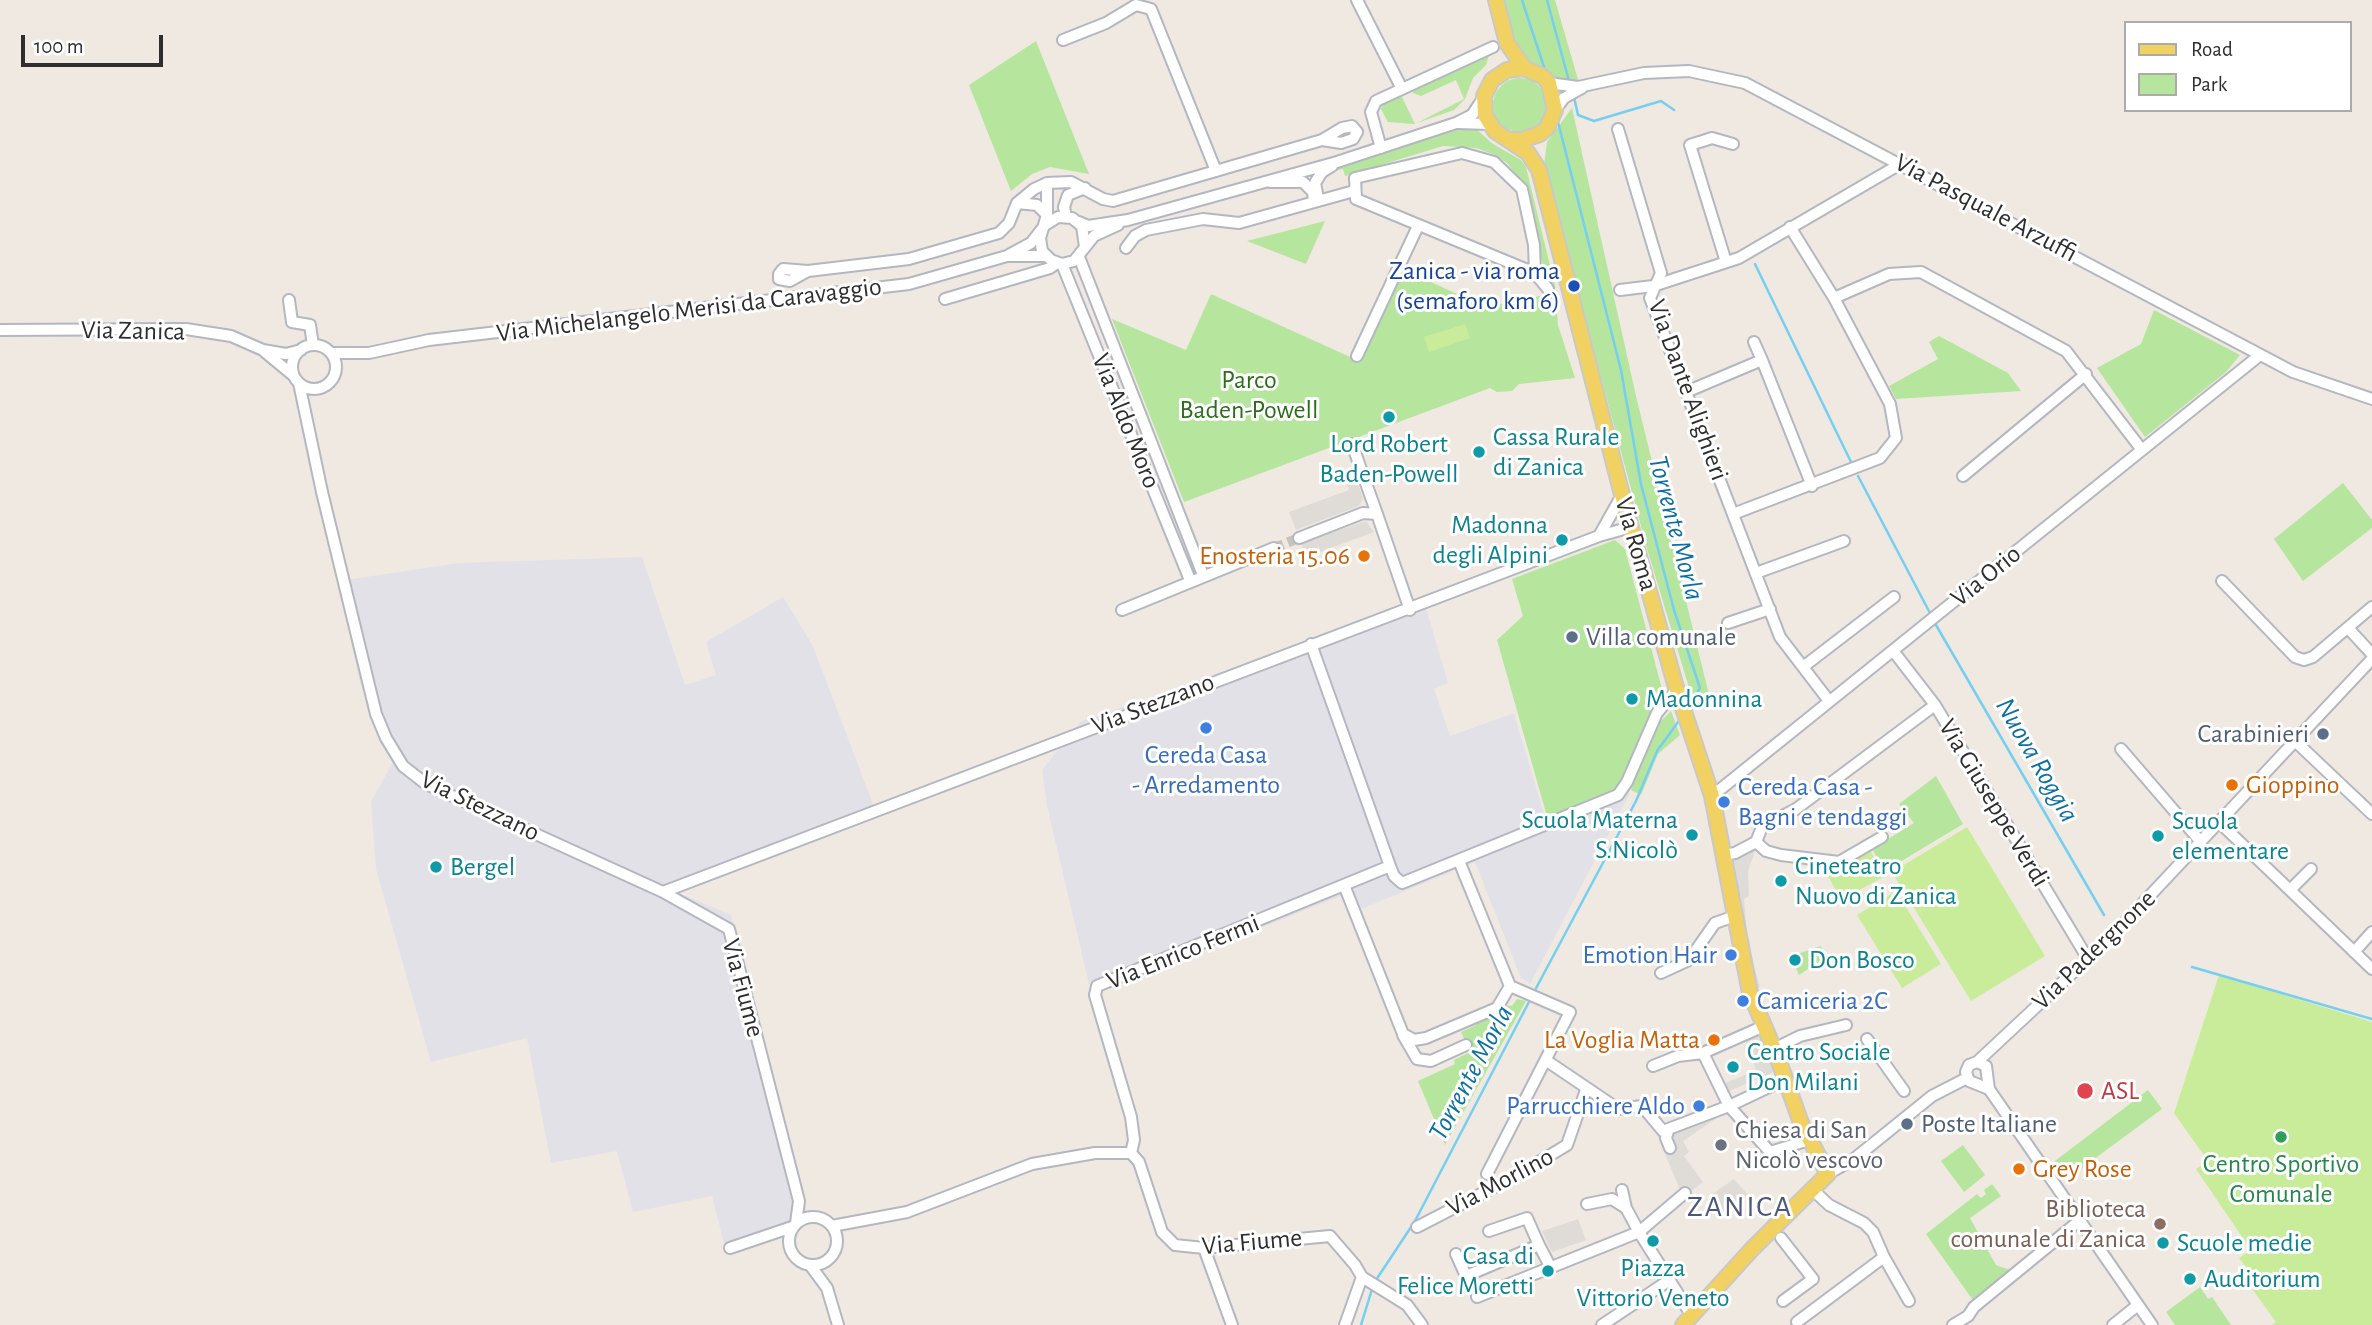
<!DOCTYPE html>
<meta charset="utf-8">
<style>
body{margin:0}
#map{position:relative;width:2372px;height:1325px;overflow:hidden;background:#efe9e1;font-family:"Alegreya Sans",sans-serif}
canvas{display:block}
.legend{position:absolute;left:2124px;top:21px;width:228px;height:91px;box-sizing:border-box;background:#fff;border:2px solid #ababab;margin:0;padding:9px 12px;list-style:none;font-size:21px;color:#2e2e2e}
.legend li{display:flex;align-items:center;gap:14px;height:35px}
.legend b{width:35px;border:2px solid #ababab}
.scale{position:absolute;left:21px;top:35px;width:142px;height:32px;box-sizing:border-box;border:4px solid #2e2e2e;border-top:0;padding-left:9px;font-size:21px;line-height:24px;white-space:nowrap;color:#2e2e2e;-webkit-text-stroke:5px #fff;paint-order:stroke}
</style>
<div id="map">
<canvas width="2372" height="1325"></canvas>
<ul class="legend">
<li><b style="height:9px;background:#f2d163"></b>Road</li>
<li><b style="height:19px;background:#b6e59e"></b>Park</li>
</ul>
<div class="scale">100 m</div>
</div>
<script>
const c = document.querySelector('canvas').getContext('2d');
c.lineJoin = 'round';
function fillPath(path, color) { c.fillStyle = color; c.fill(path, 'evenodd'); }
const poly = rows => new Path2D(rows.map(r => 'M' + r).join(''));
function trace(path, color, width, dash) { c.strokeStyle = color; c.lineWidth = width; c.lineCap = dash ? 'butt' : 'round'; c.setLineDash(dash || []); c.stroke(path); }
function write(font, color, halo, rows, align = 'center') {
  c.font = font + ' "Alegreya Sans",sans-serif'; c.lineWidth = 6; c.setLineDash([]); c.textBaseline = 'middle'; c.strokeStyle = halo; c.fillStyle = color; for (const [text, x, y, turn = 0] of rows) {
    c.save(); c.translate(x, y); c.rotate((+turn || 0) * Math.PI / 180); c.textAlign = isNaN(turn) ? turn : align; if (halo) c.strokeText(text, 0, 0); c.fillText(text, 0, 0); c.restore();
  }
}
fillPath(poly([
 [642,557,685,685,716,675,706,642,783,597,813,646,874,807,718,865,679,893,731,915,809,1223,725,1247,712,1196,633,1212,617,1151,551,1163,527,1038,431,1062,376,869,371,802,393,762,381,743,359,679,339,581,459,563],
 [1424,601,1448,683,1434,689,1450,736,1514,713,1546,821,1630,793,1530,984,1521,978,1475,862,1349,914,1341,896,1100,991,1089,984,1047,806,1042,770,1080,722]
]), '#e3e1e8');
fillPath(poly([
 [1504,0,1555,0,1579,83,1563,86,1533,68,1518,51],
 [1036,41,1089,174,1050,167,1032,174,1011,191,969,85],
 [1490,52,1486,65,1473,78,1465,99,1454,110,1414,124,1388,122,1381,109,1384,101,1401,95,1415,124,1464,99,1456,80,1421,96,1413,93,1412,89],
 '1493 105a27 27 0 1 1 54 0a27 27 0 1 1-54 0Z',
 [1572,108,1636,396,1709,695,1694,704,1648,552,1544,165,1547,142],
 [1456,127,1475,128,1493,144,1521,160,1526,167,1555,286,1558,325,1575,378,1519,384,1512,391,1497,392,1490,388,1184,502,1112,319,1186,350,1211,294,1359,361,1403,269,1485,307,1550,294,1523,184,1507,163,1495,155,1476,148,1443,146,1345,176,1343,169,1327,173],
 [1325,221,1306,264,1247,241],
 [2154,310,2240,355,2226,372,2145,437,2097,368,2141,344],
 [1939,336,2008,373,2021,391,1896,399,1889,386,1938,359,1929,342],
 [2343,483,2372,520,2372,528,2303,581,2274,539],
 [1615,540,1625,549,1663,693,1616,791,1548,820,1497,640,1523,616,1512,579],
 [1671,711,1680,735,1658,754,1641,795,1631,790,1645,750,1657,725],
 [1936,776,1963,824,1885,871,1872,849,1914,823,1899,804],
 [1821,946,1826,957,1799,975,1791,956],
 [1517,999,1526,1001,1445,1145,1418,1081,1455,1064,1454,1060,1470,1052,1461,1032,1476,1025,1475,1020,1502,1005,1512,1006],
 [2148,1090,2162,1109,2067,1179,2055,1161],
 [1963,1145,1985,1175,1964,1192,1941,1161],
 [1992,1184,2001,1196,1970,1218,1996,1265,2013,1271,1975,1303,1926,1234,1977,1194,1981,1198,1986,1194,1984,1190],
 [2200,1287,2208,1299,2212,1297,2231,1325,2175,1325,2166,1312]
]), '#b6e59e');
fillPath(poly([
 [1465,324,1470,338,1429,352,1424,337],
 [1967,827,2045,956,1971,1001,1892,872],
 [1870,850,1885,876,1841,900,1827,874],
 [1896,891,1941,964,1902,988,1857,915],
 [2219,975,2372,1022,2372,1325,2272,1325,2276,1322,2240,1272,2246,1267,2239,1258,2251,1250,2196,1169,2208,1161,2174,1113]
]), '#c9ec9a');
fillPath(poly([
 [1357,481,1363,498,1359,506,1296,530,1289,512,1349,490,1347,484],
 [1366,521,1374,532,1306,557,1301,543],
 [1752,850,1755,851,1748,871,1749,896,1744,899,1748,946,1760,987,1753,991,1741,896,1737,893,1732,859],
 [1762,1031,1776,1071,1723,1094,1719,1086,1756,1070,1745,1039],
 [1708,1107,1727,1111,1683,1141,1689,1152,1684,1156,1703,1182,1686,1195,1681,1192,1654,1128],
 [1734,1179,1748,1195,1725,1214,1711,1195],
 [1578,1219,1586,1240,1552,1252,1542,1231]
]), '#dfdcd8');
trace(poly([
 [1522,0,1544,67],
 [1547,0,1569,81],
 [1574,97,1578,115,1594,121,1661,101,1674,110],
 [1558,122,1621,370,1641,484,1674,610,1700,688,1689,706],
 [1755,264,1851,462],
 [1858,476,1931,615],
 [1936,625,2104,915],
 [2192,967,2372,1019],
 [1534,992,1636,801,1657,751,1681,718],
 [1376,1280,1415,1221,1531,998],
 [1361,1325,1373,1286]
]), '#75cff0', 2.5);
trace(poly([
 [1274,548,1299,538]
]), '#c8c4bd', 10, [10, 5]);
const minor = poly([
 [1357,0,1401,87],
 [1063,40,1106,23,1136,5,1151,9,1216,171],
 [1549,83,1578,87,1644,73,1689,71,1745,83,2293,372,2372,399],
 [1555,110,1564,98,1582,88],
 [1458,123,1489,124],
 [1618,129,1661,273,1650,298,1780,637,1829,701],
 [1381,148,1371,112,1376,101,1493,47],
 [1270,182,1303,182,1313,192,1314,202],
 [1047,183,1047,215,1040,238,1042,251,1051,260,1062,264,1074,261,1094,236,1118,225],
 [1318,198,1315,183,1322,172,1332,166],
 [1017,203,1037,205,1047,215],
 [1066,217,1064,207,1068,195,1085,188],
 [1079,222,1088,226,1128,220,1337,162,1456,123,1472,115,1484,97],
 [1126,248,1135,236,1146,230,1203,219,1239,223,1354,191],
 [1009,256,1046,256],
 [1079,257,1203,575],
 [1726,262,1690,145,1712,138,1733,144],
 [1062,264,1190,580],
 [808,271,790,281,779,279,779,274,783,269,808,271,909,259,999,233,1009,223,1017,203,1034,189,1047,183,1071,182,1103,199,1113,201,1322,140,1342,128,1352,126,1357,132,1353,139,1341,143,1322,140],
 [1535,273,1356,199,1355,178,1462,153,1494,162,1522,189,1534,245,1535,273,1548,289],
 [1620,290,1653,286,1739,258,1902,163],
 [1834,298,1889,274,1921,272,2066,351,2142,450],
 [945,299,1050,268,1057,263],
 [289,300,292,322,310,325,313,345],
 [0,330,186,329,231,336,263,350,286,354,301,350],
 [1754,342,1762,360],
 '292 367a22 22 0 1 1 44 0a22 22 0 1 1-44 0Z',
 [265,352,294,376],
 [331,353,369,353,429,340,909,284,1007,256,1031,243,1045,225,1058,217,1072,218,1082,226,1085,247],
 [1357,356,1418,226],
 [299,383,322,492,376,714,386,738,403,766,426,784,663,892,729,929,799,1201,796,1223],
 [1686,392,1762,360,1812,486],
 [1352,444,1377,514],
 [1963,476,2086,374],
 [1733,514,1880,458,1896,438,1890,404,1834,298,1790,227],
 [1599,536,1622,495],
 [1299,538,1363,513,1377,514,1410,610],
 [1756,573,1844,541],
 [2222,581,2295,657,2304,660,2313,657,2372,607],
 [1122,610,1274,548],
 [1728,623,1770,609],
 [2348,628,2372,654],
 [1311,644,1390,866,1394,876,1402,883,1618,795,1627,782,1657,713,1677,689],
 [1894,652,1935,705,2088,959],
 [1803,667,1894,597],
 [2295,741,2372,814],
 [2121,749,2201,842],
 [1712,796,2260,355],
 [2220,823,2372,969],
 [1756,842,1766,851,1781,855,1839,862,1882,837],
 [1724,855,1735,853,1756,842,1762,827,1796,809,1935,705],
 [1459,861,1510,986,1570,1012,1487,1174],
 [1344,885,1403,1034,1414,1040,1426,1038,1497,1008,1510,986],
 [2290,890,2311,869],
 [663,892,1599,536,1631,527],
 [2354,952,2372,932],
 [1661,973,1689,960,1715,923,1735,916],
 [1764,1026,1703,1053,1729,1106,1786,1079],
 [1403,1035,1417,1059,1431,1061,1466,1045],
 [1867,1039,1904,1091],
 [1774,1049,1800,1036,1846,1025],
 [1547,1061,1618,1109,1642,1106,1663,1131,1729,1106,1770,1152,1809,1140],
 [1977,1062,2112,936,2372,659],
 [1653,1066,1678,1056,1703,1053],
 [1989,1089,1969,1081,1966,1072,1969,1065,1977,1062,1986,1066,1989,1089,2152,1325],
 [1668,1131,1666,1138,1670,1148],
 [1131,1153,1134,1140,1131,1117,1095,995,1097,986,1390,866],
 [1828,1174,1854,1159,1932,1096,1967,1078],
 [1622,1190,1626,1208],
 [1685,1193,1639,1232,1692,1316],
 '789 1241a24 24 0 1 1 48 0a24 24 0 1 1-48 0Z',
 [832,1226,907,1212,1032,1164,1095,1153,1131,1153,1139,1162,1162,1232,1175,1245,1204,1248,1330,1236,1355,1265,1362,1277,1407,1305,1422,1325],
 [1417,1227,1514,1177,1567,1145,1586,1090],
 [1489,1231,1527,1218,1539,1245],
 [1781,1238,1813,1279,1783,1301],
 [730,1248,792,1227],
 [1204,1248,1232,1325],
 [1456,1254,1466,1276,1539,1245,1551,1268],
 [1884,1257,1909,1301],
 [810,1265,827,1288,838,1325],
 [1477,1297,1639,1232,1626,1208,1612,1199,1587,1204],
 [1797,1322,1884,1257,1873,1232,1864,1223,1829,1205,1813,1190],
 [1345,1325,1362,1277],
 [1602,1325,1668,1281],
 [1953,1325,1968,1316,1974,1307,2079,1221],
 [2113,1325,2138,1305]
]);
const major = poly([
 [1496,0,1507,43,1524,68],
 [1512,140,1522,140,1540,134,1547,128,1555,110,1549,83,1542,76,1524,68,1507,70,1492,80,1484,96,1485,115,1495,131,1528,153,1539,170,1622,495,1675,684,1712,796,1750,993,1777,1056,1801,1123,1828,1174,1753,1248,1683,1325]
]);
trace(minor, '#b4b7c1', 14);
trace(major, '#c9c9c9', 18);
trace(minor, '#fff', 10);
trace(major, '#f2d163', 14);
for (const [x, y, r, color] of [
 [1574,286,7,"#1a4fb4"],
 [1389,417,7,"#0f9aa8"],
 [1479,452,7,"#0f9aa8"],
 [1562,540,7,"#0f9aa8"],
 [1364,556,7,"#e8710a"],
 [1572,637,7,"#5c6f8a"],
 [1632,699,7,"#0f9aa8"],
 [1206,728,7,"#3f7fe0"],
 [2323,734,7,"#5c6f8a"],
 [2232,785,7,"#e8710a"],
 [1724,802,7,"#3f7fe0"],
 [1692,835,7,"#0f9aa8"],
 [2158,836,7,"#0f9aa8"],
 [436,867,7,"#0f9aa8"],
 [1781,881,7,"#0f9aa8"],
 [1731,955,7,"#3f7fe0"],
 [1795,960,7,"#0f9aa8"],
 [1743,1001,7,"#3f7fe0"],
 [1714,1040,7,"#e8710a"],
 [1733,1067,7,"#0f9aa8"],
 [2085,1091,9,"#e0444e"],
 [1699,1106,7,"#3f7fe0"],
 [1907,1124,7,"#5c6f8a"],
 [2281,1137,7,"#2e9e5b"],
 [1721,1145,7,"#6b7280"],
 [2019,1169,7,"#e8710a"],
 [2160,1224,7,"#8d6e63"],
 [1653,1241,7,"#0f9aa8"],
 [2163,1243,7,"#0f9aa8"],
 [1548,1271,7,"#0f9aa8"],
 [2190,1279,7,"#0f9aa8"]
]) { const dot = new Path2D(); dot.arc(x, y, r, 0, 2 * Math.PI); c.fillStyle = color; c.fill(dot); trace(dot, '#fff', 2.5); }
write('26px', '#2e2e2e', '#fff', [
 ["Via Pasquale Arzuffi",1986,208,28],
 ["Via Michelangelo Merisi da Caravaggio",689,310,-7],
 ["Via Zanica",133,331,1],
 ["Via Dante Alighieri",1688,390,70],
 ["Via Aldo Moro",1126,421,68],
 ["Via Roma",1636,544,74],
 ["Via Orio",1986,576,-39],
 ["Via Stezzano",1153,704,-21],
 ["Via Giuseppe Verdi",1994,803,59],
 ["Via Stezzano",480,806,26],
 ["Via Padergnone",2094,950,-44],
 ["Via Enrico Fermi",1183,952,-22],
 ["Via Fiume",743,988,75],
 ["Via Morlino",1500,1182,-28],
 ["Via Fiume",1252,1242,-5]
]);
write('26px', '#164399', '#fff', [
 ["Zanica - via roma",1560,271],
 ["(semaforo km 6)",1560,301]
], 'right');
write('26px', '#2c6e1b', '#fff', [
 ["Parco",1249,380],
 ["Baden-Powell",1249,410]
]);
write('26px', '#0d838f', '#fff', [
 ["Cassa Rurale",1493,437],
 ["di Zanica",1493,467],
 ["Lord Robert",1389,444,"center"],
 ["Baden-Powell",1389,474,"center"],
 ["Madonna",1548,525,"right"],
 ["degli Alpini",1548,555,"right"],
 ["Madonnina",1646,699],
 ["Scuola Materna",1678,820,"right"],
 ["S.Nicolò",1678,850,"right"],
 ["Scuola",2172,821],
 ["elementare",2172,851],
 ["Cineteatro",1795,866],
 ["Nuovo di Zanica",1795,896],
 ["Bergel",450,867],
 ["Don Bosco",1809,960],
 ["Centro Sociale",1747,1052],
 ["Don Milani",1747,1082],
 ["Scuole medie",2177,1243],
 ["Casa di",1534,1256,"right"],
 ["Felice Moretti",1534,1286,"right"],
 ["Piazza",1653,1268,"center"],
 ["Vittorio Veneto",1653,1298,"center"],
 ["Auditorium",2204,1279]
], 'left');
write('26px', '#c56008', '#fff', [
 ["Enosteria 15.06",1350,556],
 ["Gioppino",2246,785,"left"],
 ["La Voglia Matta",1700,1040],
 ["Grey Rose",2033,1169,"left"]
], 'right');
write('26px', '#4e5e75', '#fff', [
 ["Villa comunale",1586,637],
 ["Carabinieri",2309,734,"right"],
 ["Poste Italiane",1921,1124]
], 'left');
write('26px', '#366cbe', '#fff', [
 ["Cereda Casa",1206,755,"center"],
 ["- Arredamento",1206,785,"center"],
 ["Cereda Casa -",1738,787],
 ["Bagni e tendaggi",1738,817],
 ["Emotion Hair",1717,955,"right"],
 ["Camiceria 2C",1757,1001],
 ["Parrucchiere Aldo",1685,1106,"right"]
], 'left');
write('26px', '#be3a42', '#fff', [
 ["ASL",2101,1091]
], 'left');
write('26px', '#5b616d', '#fff', [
 ["Chiesa di San",1735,1130],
 ["Nicolò vescovo",1735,1160]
], 'left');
write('26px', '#27864d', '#fff', [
 ["Centro Sportivo",2281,1164],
 ["Comunale",2281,1194]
]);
write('26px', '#785e54', '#fff', [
 ["Biblioteca",2146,1209],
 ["comunale di Zanica",2146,1239]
], 'right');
write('italic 28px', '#0d6fa3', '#fff', [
 ["Torrente Morla",1676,528,75],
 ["Nuova Roggia",2037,760,60],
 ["Torrente Morla",1471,1073,-62]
]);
c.letterSpacing = '2px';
write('30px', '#4d5680', '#fff', [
 ["ZANICA",1740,1207]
]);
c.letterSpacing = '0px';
</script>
